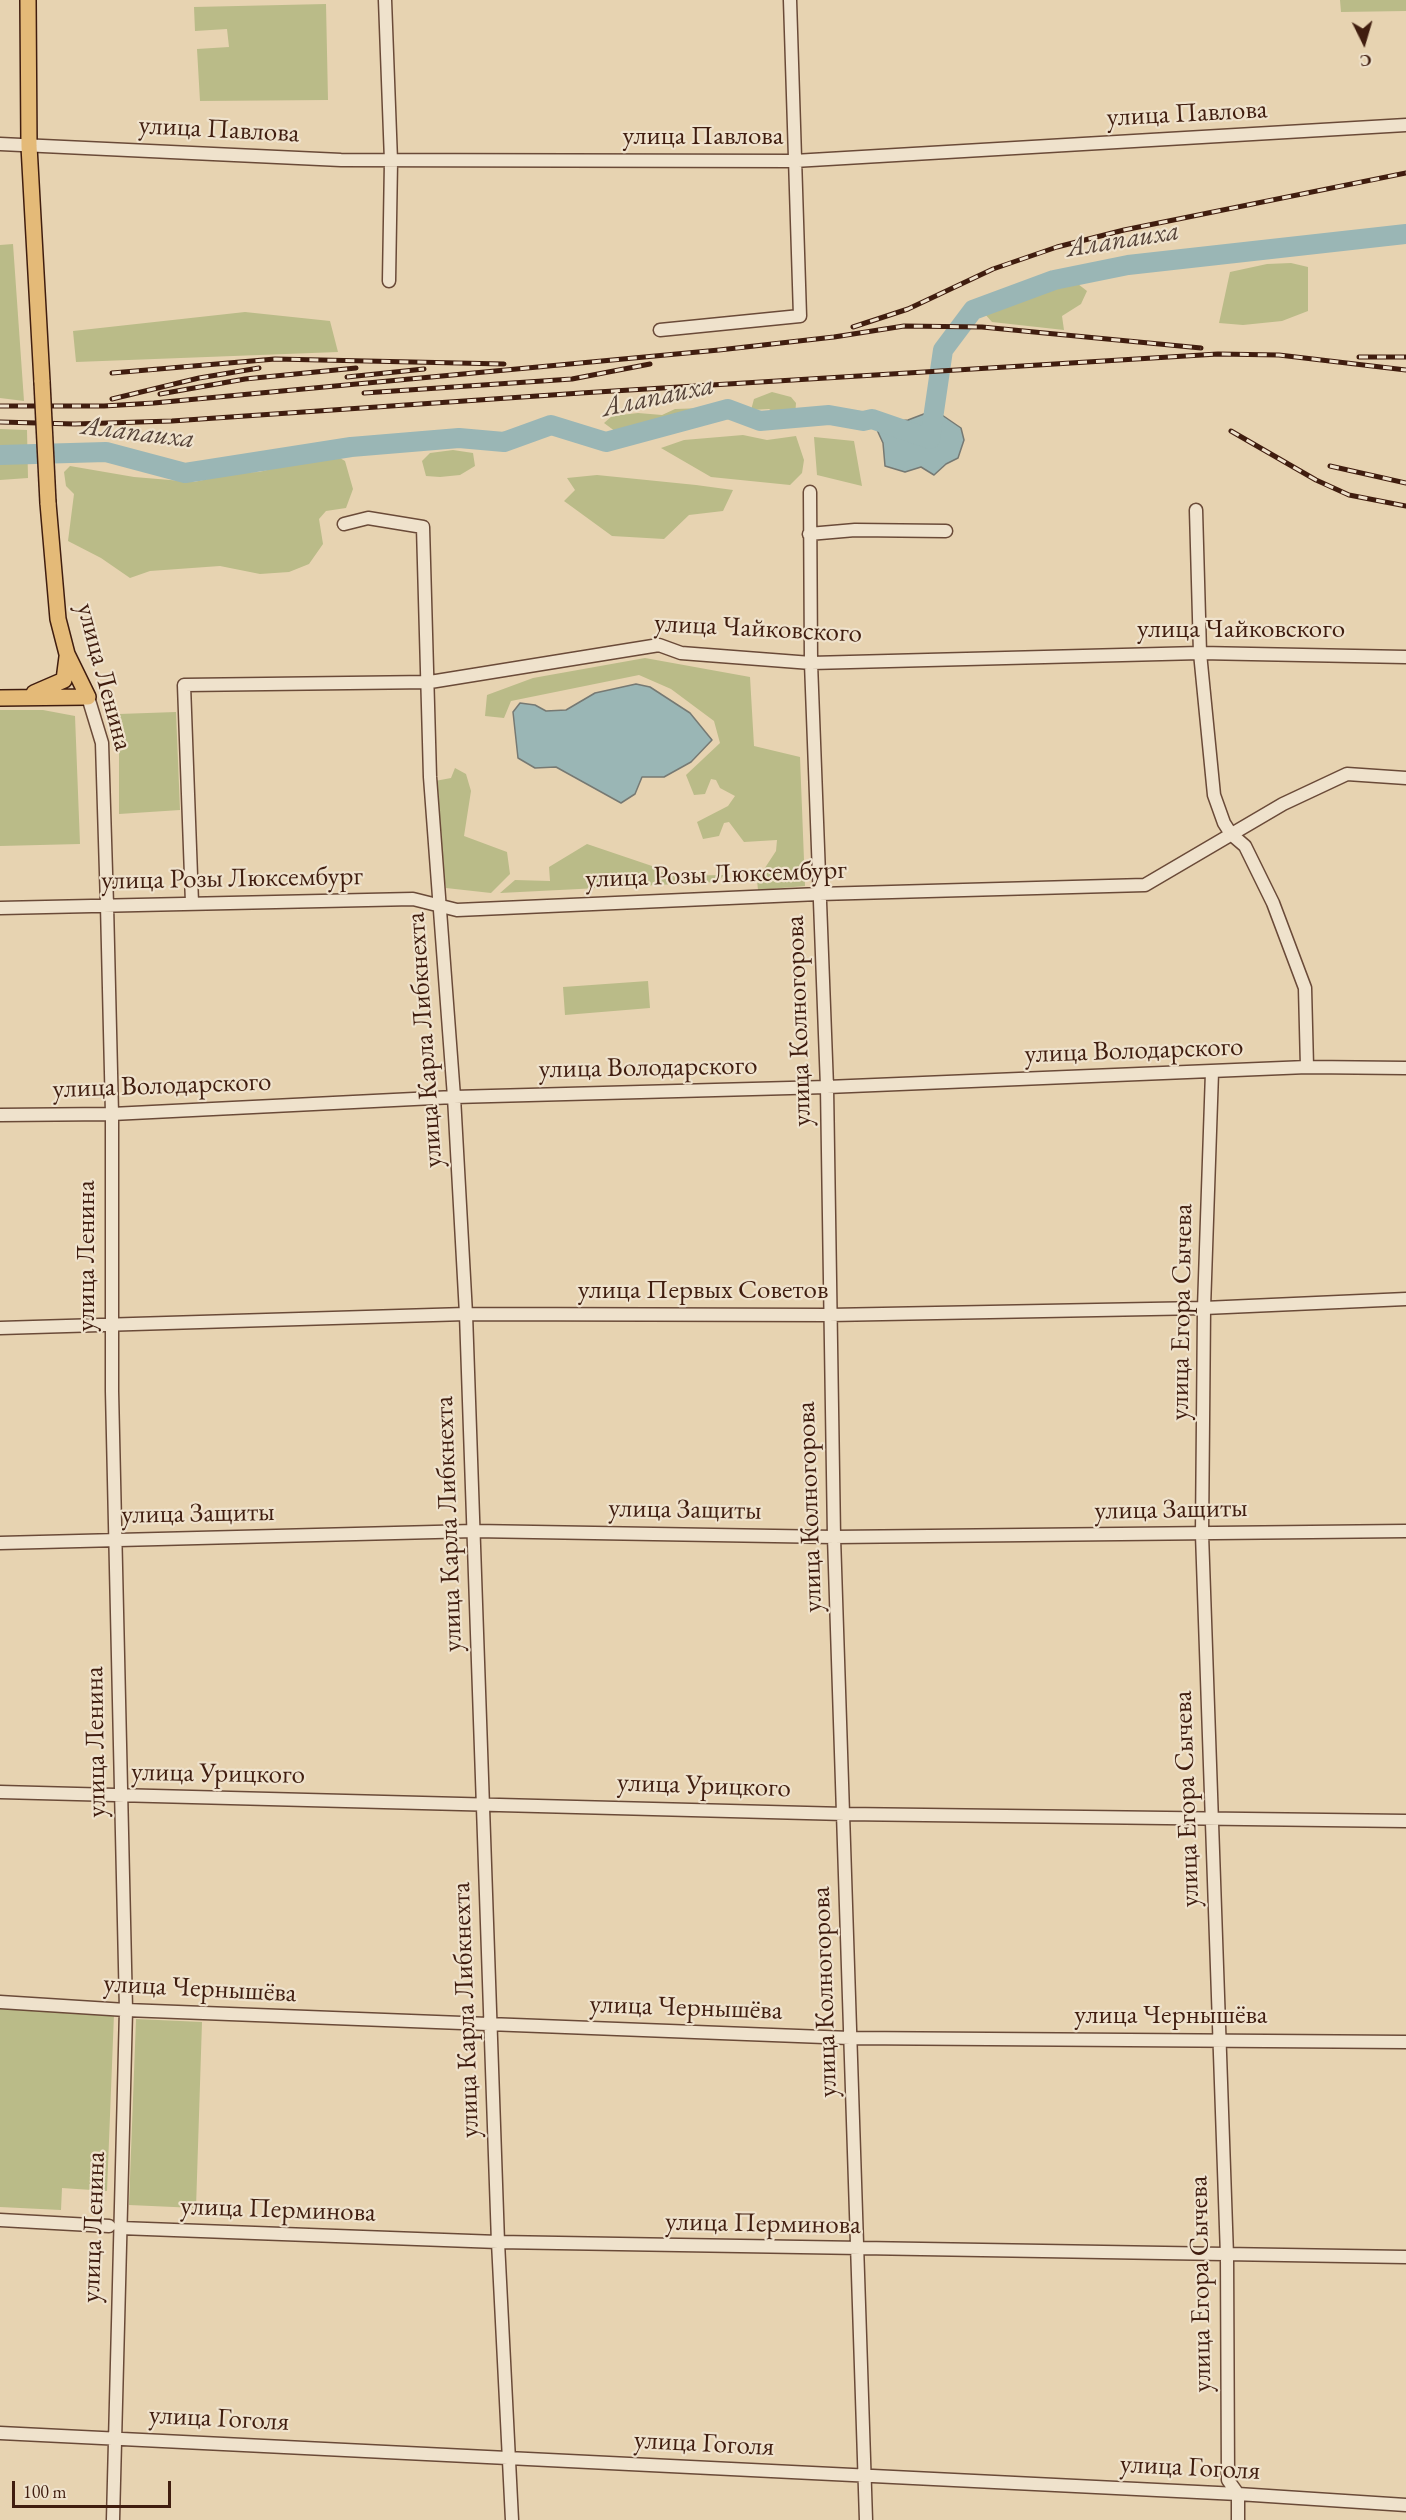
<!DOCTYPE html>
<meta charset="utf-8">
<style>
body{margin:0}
#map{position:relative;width:1406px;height:2520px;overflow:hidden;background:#e7d3b1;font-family:"EB Garamond",serif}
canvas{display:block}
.north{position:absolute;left:1334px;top:12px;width:60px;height:60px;-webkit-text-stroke:4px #efe2cc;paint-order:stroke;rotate:175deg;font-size:16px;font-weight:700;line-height:24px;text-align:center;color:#401d0f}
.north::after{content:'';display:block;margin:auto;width:21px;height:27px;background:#401d0f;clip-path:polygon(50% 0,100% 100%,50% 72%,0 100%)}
.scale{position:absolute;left:12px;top:2481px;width:159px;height:27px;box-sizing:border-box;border:3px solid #401d0f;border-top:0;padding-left:8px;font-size:18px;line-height:21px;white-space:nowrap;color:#401d0f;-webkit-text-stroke:4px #efe2cc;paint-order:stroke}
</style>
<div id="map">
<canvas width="1406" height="2520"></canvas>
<div class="north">С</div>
<div class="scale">100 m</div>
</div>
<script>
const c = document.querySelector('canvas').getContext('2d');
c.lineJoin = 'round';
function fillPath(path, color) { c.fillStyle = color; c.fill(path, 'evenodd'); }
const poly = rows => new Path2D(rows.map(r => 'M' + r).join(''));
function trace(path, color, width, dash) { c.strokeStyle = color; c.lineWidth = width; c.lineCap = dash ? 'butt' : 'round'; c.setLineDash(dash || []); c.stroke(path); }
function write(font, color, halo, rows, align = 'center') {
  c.font = font + ' "EB Garamond",serif'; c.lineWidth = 4.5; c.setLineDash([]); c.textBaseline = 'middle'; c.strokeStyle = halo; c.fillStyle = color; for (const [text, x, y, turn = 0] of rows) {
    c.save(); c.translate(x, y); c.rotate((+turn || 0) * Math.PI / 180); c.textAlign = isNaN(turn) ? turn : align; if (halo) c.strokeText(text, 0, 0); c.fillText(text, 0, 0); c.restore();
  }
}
fillPath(poly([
 [1340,0,1406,0,1406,11,1341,12],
 [326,4,328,100,200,101,197,49,229,47,227,29,195,31,194,7],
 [13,244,24,401,0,398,0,245],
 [1291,263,1308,267,1308,311,1282,321,1243,325,1219,323,1230,272,1267,264],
 [1078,284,1087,291,1081,304,1062,316,1064,330,992,322,984,313,1030,293],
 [245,312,330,321,338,352,76,362,73,331],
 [772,392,791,397,796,403,795,417,782,418,769,409,751,410,754,399],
 [703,408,702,423,643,434,627,440,604,423,612,416,638,413,662,415,675,409],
 [0,429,27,430,28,478,0,480],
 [743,435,767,440,796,436,804,460,802,473,790,485,711,477,661,448,684,440],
 [814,437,854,441,862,486,817,475],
 [453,450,473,453,475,466,460,475,440,477,426,476,422,461,430,453],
 [333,454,345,461,353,489,346,508,326,511,319,519,323,544,309,564,289,572,260,574,220,566,150,571,130,578,101,558,68,541,74,494,66,486,64,472,70,466,134,477,194,482,235,473,259,472],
 [597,475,696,485,733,490,723,511,689,515,664,539,612,536,564,501,575,490,567,478],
 [645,658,750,677,754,746,800,757,805,886,758,890,757,880,776,851,777,840,744,842,729,822,724,823,719,836,703,839,697,822,728,806,735,796,720,788,716,780,711,779,705,794,694,795,686,775,720,743,714,721,671,689,639,675,511,701,504,718,485,716,487,695,533,678],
 [0,710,43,710,75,716,80,844,0,846],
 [176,712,180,810,119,814,119,714],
 [455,768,466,774,471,791,464,836,507,852,510,874,491,893,446,888,439,847,435,781,451,778],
 [587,844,652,866,668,876,724,875,717,882,500,893,515,880,550,881,549,867],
 [648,981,650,1008,565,1015,563,987],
 [0,2008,114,2014,107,2191,62,2188,61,2210,0,2207],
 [136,2019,202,2022,196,2208,129,2205]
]), '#babb88');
const water = poly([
 [929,412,942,415,961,428,964,440,958,458,946,464,934,475,921,467,905,472,885,466,883,443,872,419,881,423,908,420,929,412],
 [636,684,650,687,690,713,712,740,691,762,664,777,642,777,635,794,621,803,556,767,535,768,518,758,513,712,520,703,535,705,546,711,566,710,595,693,636,684]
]);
fillPath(water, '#9ab6b5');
trace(water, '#767973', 1.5);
trace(poly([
 [0,455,106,452,185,473,351,447,459,438,504,442,551,425,606,442,728,409,760,421,829,415,863,421,872,419,930,439,943,350,973,310,1054,280,1128,265,1406,234]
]), '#9ab6b5', 20);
const minor = poly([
 [385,0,391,161,389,281],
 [0,144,341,160,794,161,1406,125],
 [660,330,800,316,790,0],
 [810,492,811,663,827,1087,834,1537,866,2520],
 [1196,510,1200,653,1214,795,1224,823,1231,834,1245,846,1273,903,1305,988,1307,1067],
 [344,524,368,518,423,527,430,777,454,1097,466,1314,498,2242,512,2520],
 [809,534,855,530,946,531],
 [88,697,102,743,107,905,112,1114,112,1391,126,2010,113,2520],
 [192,903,184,685,430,682,659,645,681,653,811,663,1200,653,1406,657],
 [0,908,413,899,457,910,819,894,1145,885,1283,804,1347,774,1406,778],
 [1212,1072,1204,1308,1202,1534,1227,2256,1228,2480,1238,2494,1238,2520],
 [0,1115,112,1114,454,1097,827,1087,1307,1067,1406,1068],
 [0,1328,466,1314,829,1315,1204,1308,1406,1299],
 [0,1543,474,1531,834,1537,1406,1531],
 [0,1792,845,1814,1406,1821],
 [0,2002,126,2010,850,2038,1406,2042],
 [0,2220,109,2226],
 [120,2228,498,2242,1406,2257],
 [0,2433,1238,2494,1406,2505]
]);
const major = poly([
 [28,0,29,146,42,382],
 [34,693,64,680,67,657],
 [0,698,88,697,67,654,58,619,48,503]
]);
trace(minor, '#6a4a38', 15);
trace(major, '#401d0f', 18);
trace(minor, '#efe2cc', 12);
trace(major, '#e4ba78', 15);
const rail = poly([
 [853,327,908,309,993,269,1057,247,1124,230,1406,173],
 [1359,357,1406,357],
 [112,373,275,359,504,364],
 [347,377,424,369],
 [364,393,572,379,650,364],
 [160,394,245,379,356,368],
 [112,399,199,378,259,368],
 [0,406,104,406,154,403,719,350,834,337,904,326,982,327,1201,348],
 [0,422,75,424,172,421,581,393,1218,354,1279,355,1406,370],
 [1231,431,1316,480,1349,495,1406,506],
 [1330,466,1406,483]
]);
trace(rail, '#401d0f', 5);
trace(rail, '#efe2cc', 3, [9]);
const majorBridge = poly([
 [42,382,48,503]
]);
trace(majorBridge, '#401d0f', 18, []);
trace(majorBridge, '#e4ba78', 15);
write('27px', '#401d0f', '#efe2cc', [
 ["улица Павлова",1187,114,-3],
 ["улица Павлова",219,130,3],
 ["улица Павлова",703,137],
 ["улица Чайковского",758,629,3],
 ["улица Чайковского",1241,630],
 ["улица Ленина",104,677,75],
 ["улица Розы Люксембург",716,875,-2],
 ["улица Розы Люксембург",232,879,-1],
 ["улица Колногорова",799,1021,-92],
 ["улица Карла Либкнехта",425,1040,-94],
 ["улица Володарского",1134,1051,-2],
 ["улица Володарского",648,1068,-1],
 ["улица Володарского",162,1086,-2],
 ["улица Ленина",87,1256,-90],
 ["улица Первых Советов",703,1291],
 ["улица Егора Сычева",1182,1312,-89],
 ["улица Колногорова",810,1507,-92],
 ["улица Защиты",685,1510,1],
 ["улица Защиты",1171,1510,-1],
 ["улица Защиты",198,1514,-1],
 ["улица Карла Либкнехта",449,1524,-92],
 ["улица Ленина",96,1742,-91],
 ["улица Урицкого",218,1774,1],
 ["улица Урицкого",704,1786,2],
 ["улица Егора Сычева",1187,1799,-92],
 ["улица Чернышёва",200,1989,3],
 ["улица Колногорова",825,1992,-92],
 ["улица Чернышёва",686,2008,2],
 ["улица Карла Либкнехта",466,2010,-92],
 ["улица Чернышёва",1171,2016],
 ["улица Перминова",278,2210,2],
 ["улица Перминова",763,2224,1],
 ["улица Ленина",94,2227,-88],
 ["улица Егора Сычева",1201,2284,-91],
 ["улица Гоголя",219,2419,3],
 ["улица Гоголя",704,2444,3],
 ["улица Гоголя",1190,2468,3]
]);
write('italic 28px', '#564338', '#efe2cc', [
 ["Алапаиха",1123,240,-9],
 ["Алапаиха",658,397,-12],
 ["Алапаиха",138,433,7]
]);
</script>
